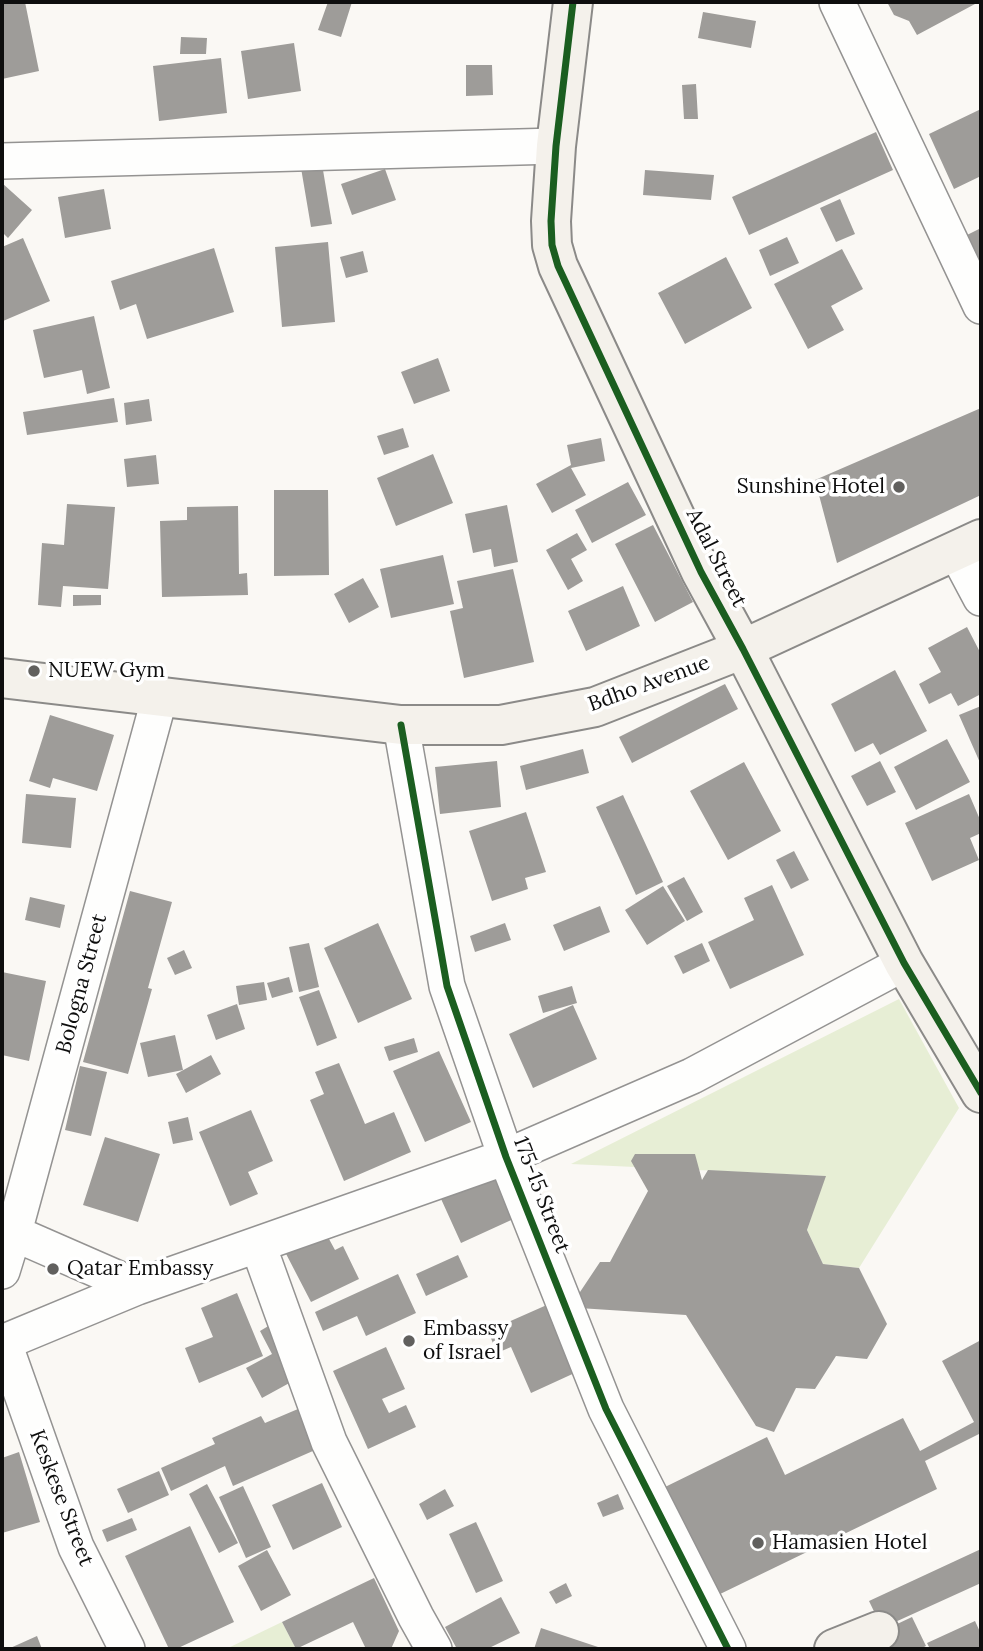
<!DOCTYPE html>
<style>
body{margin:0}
#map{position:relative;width:983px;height:1651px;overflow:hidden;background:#faf8f4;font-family:Lora,serif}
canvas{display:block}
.frame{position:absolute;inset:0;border:4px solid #0e0e0e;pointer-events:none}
</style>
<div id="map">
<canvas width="983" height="1651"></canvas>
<div class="frame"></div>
</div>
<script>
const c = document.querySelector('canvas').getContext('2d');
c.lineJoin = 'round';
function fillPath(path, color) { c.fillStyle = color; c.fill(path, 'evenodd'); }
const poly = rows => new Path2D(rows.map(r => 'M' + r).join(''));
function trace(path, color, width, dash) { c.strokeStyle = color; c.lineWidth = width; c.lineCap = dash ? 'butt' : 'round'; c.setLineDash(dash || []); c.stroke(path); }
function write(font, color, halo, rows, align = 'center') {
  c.font = font + ' Lora,serif'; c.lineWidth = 7; c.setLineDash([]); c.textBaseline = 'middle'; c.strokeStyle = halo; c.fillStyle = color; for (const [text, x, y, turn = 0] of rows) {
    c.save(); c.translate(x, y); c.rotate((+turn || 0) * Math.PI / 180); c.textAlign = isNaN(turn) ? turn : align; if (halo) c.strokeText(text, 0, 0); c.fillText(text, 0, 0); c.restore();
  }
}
fillPath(poly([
 [899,999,959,1108,859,1268,823,1264,807,1230,825,1176,571,1164],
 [282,1622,296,1649,226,1649]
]), '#e7eed5');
fillPath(poly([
 [2,2,25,2,39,71,2,79],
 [328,2,352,2,341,37,318,30],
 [887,2,974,2,975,4,917,35,909,21,894,15],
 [703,12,756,21,751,48,698,38],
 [181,37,207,38,206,54,180,54],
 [294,43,301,91,248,99,241,51],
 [221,58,227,113,159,121,153,66],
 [466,65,492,65,493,95,466,96],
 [696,84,698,119,684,119,682,85],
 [981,109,981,176,954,189,929,134],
 [876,132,893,170,749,235,732,197],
 [322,164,332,224,311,227,301,168],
 [385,169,396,200,352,215,341,184],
 [645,170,714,175,711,200,643,195],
 [2,183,32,210,8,238,2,232],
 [104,189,111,229,65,238,58,197],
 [840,199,855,234,836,242,820,208],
 [981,228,981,274,963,237],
 [787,237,799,263,770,276,759,250],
 [23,238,50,301,3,321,2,247],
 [328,242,335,322,282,327,275,247],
 [214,248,234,312,147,339,136,304,120,310,111,281],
 [842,249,863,289,831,306,844,330,808,349,774,284],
 [363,251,368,272,346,278,340,257],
 [726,257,752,308,685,344,658,293],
 [94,316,110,388,87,394,82,370,44,378,33,330],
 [438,358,450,391,414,404,401,372],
 [114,398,118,422,27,435,23,412],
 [149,399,152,421,126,425,124,403],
 [981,408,981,495,837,563,815,480],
 [403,428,409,447,384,455,377,436],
 [601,438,605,461,571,468,586,495,552,513,536,484,571,465,567,445],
 [433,454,453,503,396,526,377,478],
 [156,455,159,484,127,487,124,459],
 [628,482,646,515,592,543,575,510],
 [274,490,328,490,329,575,274,576],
 [67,504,115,507,108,589,63,586,61,607,38,605,42,543,64,545],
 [507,505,518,562,494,567,491,549,473,553,465,514],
 [238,506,239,574,247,573,248,595,162,597,160,521,187,520,187,507],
 [653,525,693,602,655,622,615,544],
 [577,533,587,550,571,559,583,581,568,590,546,550],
 [443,555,454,604,391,618,380,569],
 [513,569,534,662,464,678,450,611,463,608,457,581],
 [363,578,379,607,349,623,334,594],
 [623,586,640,626,586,651,568,611],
 [73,595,101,595,101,605,73,606],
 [967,627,981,654,981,694,958,706,951,693,929,704,919,684,941,672,928,648],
 [895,670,927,731,880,755,873,743,855,752,831,704],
 [725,684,738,709,632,763,619,737],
 [981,706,981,765,959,715],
 [50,715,114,735,97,791,53,778,50,788,29,781],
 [947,739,970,782,916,810,894,767],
 [583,749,589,773,526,790,520,766],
 [497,761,501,807,440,814,435,767],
 [880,761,896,792,867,806,851,776],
 [744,762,781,831,728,860,690,791],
 [26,794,76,798,71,848,22,843],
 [969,794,981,822,981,833,970,838,979,860,932,881,905,823],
 [623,795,663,882,636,895,596,807],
 [526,812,546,872,525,878,528,889,492,901,469,831],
 [794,851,809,880,791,889,776,860],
 [684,877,703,912,687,921,667,886],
 [772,885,804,955,730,989,708,942,754,920,744,898],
 [663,886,685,921,647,945,625,910],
 [130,891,172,902,148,988,152,989,128,1074,83,1062],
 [30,897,65,905,60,928,25,920],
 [600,906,610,932,564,951,553,925],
 [378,923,412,999,358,1023,324,948],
 [505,923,511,940,475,952,470,936],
 [309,943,319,987,299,992,289,947],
 [702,943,710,961,683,974,674,956],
 [184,950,192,968,175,975,167,958],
 [2,972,46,981,29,1061,2,1055],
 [289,977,293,992,272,998,267,983],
 [264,982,267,1000,239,1005,236,986],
 [572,986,577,1003,543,1013,538,996],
 [319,990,337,1038,317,1046,299,997],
 [237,1004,245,1029,216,1040,207,1015],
 [573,1005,597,1059,533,1088,509,1034],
 [175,1035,183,1070,148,1077,140,1043],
 [414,1038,418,1052,389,1061,384,1047],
 [439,1051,471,1122,425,1142,393,1071],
 [211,1055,221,1074,186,1093,176,1074],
 [339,1063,365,1124,394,1112,411,1152,344,1181,310,1100,324,1094,315,1072],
 [80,1066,107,1072,91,1136,65,1130],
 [251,1110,273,1161,248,1172,258,1194,230,1206,199,1132],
 [188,1117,193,1140,173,1144,168,1122],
 [105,1137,160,1154,138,1222,83,1205],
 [635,1154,695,1154,702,1180,708,1170,826,1176,807,1230,823,1264,859,1268,887,1324,867,1359,836,1356,815,1389,796,1388,774,1432,756,1426,686,1315,579,1308,576,1298,600,1262,610,1262,648,1191,631,1161],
 [496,1164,520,1216,461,1243,437,1190],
 [323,1228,335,1250,343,1246,359,1279,311,1302,283,1248],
 [458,1255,468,1277,426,1296,416,1274],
 [398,1274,416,1313,366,1336,357,1316,323,1331,315,1312],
 [237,1293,263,1356,199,1383,185,1348,213,1337,201,1308],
 [549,1304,579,1371,531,1393,511,1347,497,1353,488,1331],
 [275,1322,304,1375,262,1398,246,1368,272,1354,260,1331],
 [981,1340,981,1437,979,1434,925,1461,937,1489,716,1596,663,1488,767,1437,785,1475,903,1418,920,1451,974,1422,942,1361],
 [386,1347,405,1389,382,1399,389,1413,406,1405,416,1427,368,1449,333,1371],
 [305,1406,322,1447,233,1486,225,1466,171,1491,161,1468,215,1444,212,1438,261,1416,265,1423],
 [19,1452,40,1522,2,1533,2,1458],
 [159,1471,169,1495,128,1513,117,1489],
 [322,1483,342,1527,293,1550,272,1505],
 [207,1484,238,1543,219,1553,189,1494],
 [243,1486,271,1547,246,1558,219,1497],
 [445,1489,454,1506,427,1520,419,1504],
 [618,1494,624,1509,603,1517,597,1503],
 [132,1518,137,1530,107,1542,102,1530],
 [476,1522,503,1581,476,1593,449,1534],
 [190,1526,234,1622,176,1649,169,1649,125,1556],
 [981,1549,981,1583,882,1628,869,1601],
 [267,1550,291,1595,261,1611,238,1566],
 [374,1578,399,1631,391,1649,366,1649,353,1622,296,1649,282,1622],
 [566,1583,572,1596,556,1604,549,1592],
 [501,1597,520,1633,487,1649,457,1649,445,1627],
 [912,1617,926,1646,920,1649,844,1649],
 [975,1621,981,1634,981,1649,930,1649,927,1643],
 [541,1628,604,1649,534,1649],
 [37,1636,42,1649,8,1649]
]), '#9e9c99');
const street = poly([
 [837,2,981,306],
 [2,161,556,146],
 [956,551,981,598],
 [401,725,447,986,506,1157,606,1409,728,1649],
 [2,1228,137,1287],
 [258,1245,329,1442,416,1617,434,1649],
 [2,1271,14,1232,160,696],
 [2,1343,137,1287,506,1157,692,1076,904,963],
 [4,1343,76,1547,127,1649]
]);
const secondary = poly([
 [573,2,556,146,551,221,552,245,558,266,701,572,743,649,904,963,981,1093],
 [2,678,401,725,501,725,595,707,743,649,981,539],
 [834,1649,879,1631]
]);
trace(street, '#949392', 38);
trace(secondary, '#8b8a88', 42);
trace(street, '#fefefd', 35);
trace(secondary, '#f4f1eb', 38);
trace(poly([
 [573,2,556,146,551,221,552,245,558,266,701,572,743,649,904,963,981,1093],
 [401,725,447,986,506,1157,606,1409,728,1649]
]), '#1b5e20', 7);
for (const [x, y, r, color] of [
 [899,487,7,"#61605e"],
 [34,671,7,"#61605e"],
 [53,1269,7,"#61605e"],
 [409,1341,7,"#61605e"],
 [758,1543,7,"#61605e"]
]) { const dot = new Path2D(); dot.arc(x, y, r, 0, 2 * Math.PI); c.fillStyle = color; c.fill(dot); trace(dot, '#fff', 2.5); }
write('21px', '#0e0e0e', '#fff', [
 ["Sunshine Hotel",885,487,"right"],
 ["NUEW Gym",48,671],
 ["Qatar Embassy",67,1269],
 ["Embassy",423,1329],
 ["of Israel",423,1353],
 ["Hamasien Hotel",772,1543]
], 'left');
write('21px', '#0e0e0e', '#fff', [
 ["Adal Street",716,558,63],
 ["Bdho Avenue",649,684,-20],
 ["Bologna Street",82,984,-75],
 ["175-15 Street",541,1195,69],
 ["Keskese Street",61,1498,69]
]);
</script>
